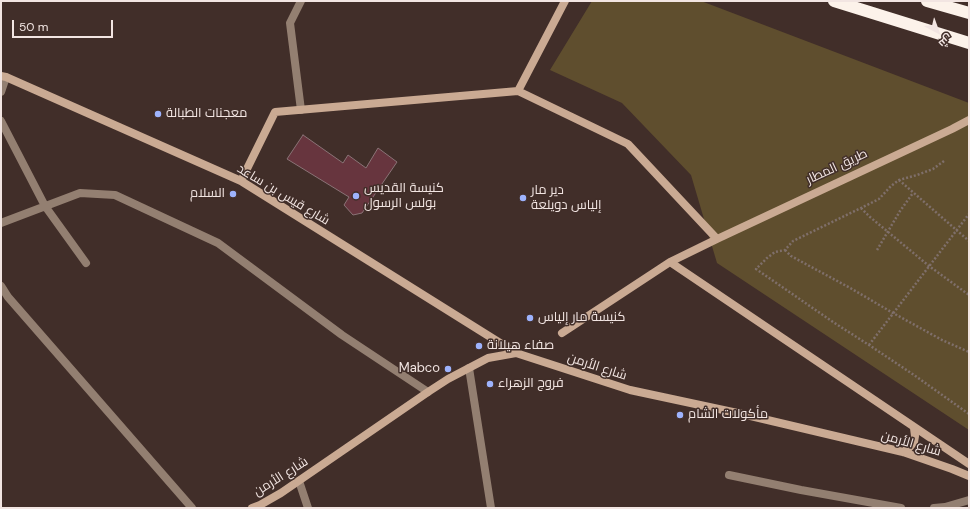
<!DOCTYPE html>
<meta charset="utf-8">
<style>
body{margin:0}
#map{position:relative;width:970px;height:509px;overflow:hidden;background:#412e29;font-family:"DM Sans",Cairo,sans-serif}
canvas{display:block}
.frame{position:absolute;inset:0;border:2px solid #f2e5e2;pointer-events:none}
.north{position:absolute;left:918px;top:12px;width:40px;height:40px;-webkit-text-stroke:3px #412e29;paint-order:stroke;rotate:139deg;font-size:11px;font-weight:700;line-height:16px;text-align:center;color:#f2e5e2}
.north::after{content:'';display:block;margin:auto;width:14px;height:18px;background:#f2e5e2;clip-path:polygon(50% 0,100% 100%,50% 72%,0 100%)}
.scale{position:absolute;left:12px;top:20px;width:101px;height:18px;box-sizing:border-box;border:2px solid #f2e5e2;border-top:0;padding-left:5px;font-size:12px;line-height:14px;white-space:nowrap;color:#f2e5e2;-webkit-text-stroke:3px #412e29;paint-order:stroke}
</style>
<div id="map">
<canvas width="970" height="509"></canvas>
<div class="frame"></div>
<div class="north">ش</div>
<div class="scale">50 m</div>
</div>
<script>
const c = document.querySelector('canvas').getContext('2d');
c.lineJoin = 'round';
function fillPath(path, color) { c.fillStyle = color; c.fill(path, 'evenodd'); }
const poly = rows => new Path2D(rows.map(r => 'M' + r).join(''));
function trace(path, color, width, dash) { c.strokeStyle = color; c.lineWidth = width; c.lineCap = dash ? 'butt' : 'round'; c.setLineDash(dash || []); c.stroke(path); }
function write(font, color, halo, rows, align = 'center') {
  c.font = font + ' "DM Sans",Cairo,sans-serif'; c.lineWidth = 3; c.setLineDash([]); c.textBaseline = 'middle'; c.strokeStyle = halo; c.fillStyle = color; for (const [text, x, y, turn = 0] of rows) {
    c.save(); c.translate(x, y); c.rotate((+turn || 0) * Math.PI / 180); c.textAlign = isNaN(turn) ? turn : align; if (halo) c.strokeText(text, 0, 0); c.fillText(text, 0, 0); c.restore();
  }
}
fillPath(poly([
 [592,1,701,1,969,103,969,430,717,263,691,175,622,103,550,70]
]), '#5f4e2e');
const building = poly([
 [303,135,343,163,348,155,366,168,378,148,397,162,362,213,353,215,344,205,349,197,287,159,303,135]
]);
fillPath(building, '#67353e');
trace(building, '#8a7376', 1);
trace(poly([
 [944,161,933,169,917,175,899,180,891,186,879,199,861,208,793,241,785,250,775,252,767,258,756,269,833,322,869,345,914,375,969,414],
 [899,180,969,241],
 [861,208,870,217,929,266,969,295],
 [785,250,791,256,852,289,893,313,942,340,969,352],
 [877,250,900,211,913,193],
 [869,345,969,214]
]), '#7f6f6a', 2.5, [2, 2]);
trace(poly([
 [469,368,491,508]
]), '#937f71', 8);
trace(poly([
 [1,92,6,77],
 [301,110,290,23,301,1],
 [1,121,45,206,86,263],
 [1,223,80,193,115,195,218,243,342,335,428,392],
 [1,286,8,297,192,508],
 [729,475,801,490,901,508],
 [299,481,308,508],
 [934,508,945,507,969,500]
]), '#937f71', 8);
trace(poly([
 [1,76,6,77,241,181,516,353],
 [518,91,565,1],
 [241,181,275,112,518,91,628,144,717,239,670,262,969,464],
 [717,239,952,129,969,120],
 [562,333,670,262],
 [903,452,909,448,914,442,915,436,914,428],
 [252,508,260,505,281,493,428,392,448,379,488,358,516,353,630,390,742,414,903,452,952,469,969,476]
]), '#caaa93', 8);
trace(poly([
 [834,1,969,43],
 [927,1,969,13]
]), '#fcf2ea', 12);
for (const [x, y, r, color] of [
 [158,114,4,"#9eb3fd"],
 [233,194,4,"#9eb3fd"],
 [356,196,4,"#9eb3fd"],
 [523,198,4,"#9eb3fd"],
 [530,318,4,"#9eb3fd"],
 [479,346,4,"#9eb3fd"],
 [448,369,4,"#9eb3fd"],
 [490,384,4,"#9eb3fd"],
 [680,415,4,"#9eb3fd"]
]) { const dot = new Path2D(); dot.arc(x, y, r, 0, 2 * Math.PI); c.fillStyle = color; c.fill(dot); trace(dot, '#412e29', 1.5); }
write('13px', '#f2e5e2', '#412e29', [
 ["معجنات الطبالة",166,114],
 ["كنيسة القديس",364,189],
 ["بولس الرسول",364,204],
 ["دير مار",531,191],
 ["إلياس دويلعة",531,206],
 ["السلام",225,194,"right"],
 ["كنيسة مار إلياس",538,318],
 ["صفاء هيلانة",487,346],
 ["Mabco",440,369,"right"],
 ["فروج الزهراء",498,384],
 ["مأكولات الشام",688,415]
], 'left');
write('13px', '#f2e5e2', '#412e29', [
 ["طريق المطار",837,167,-25],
 ["شارع قيس بن ساعد",283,195,31],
 ["شارع الأرمن",597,367,18],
 ["شارع الأرمن",911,444,16],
 ["شارع الأرمن",281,477,-32]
]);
</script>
